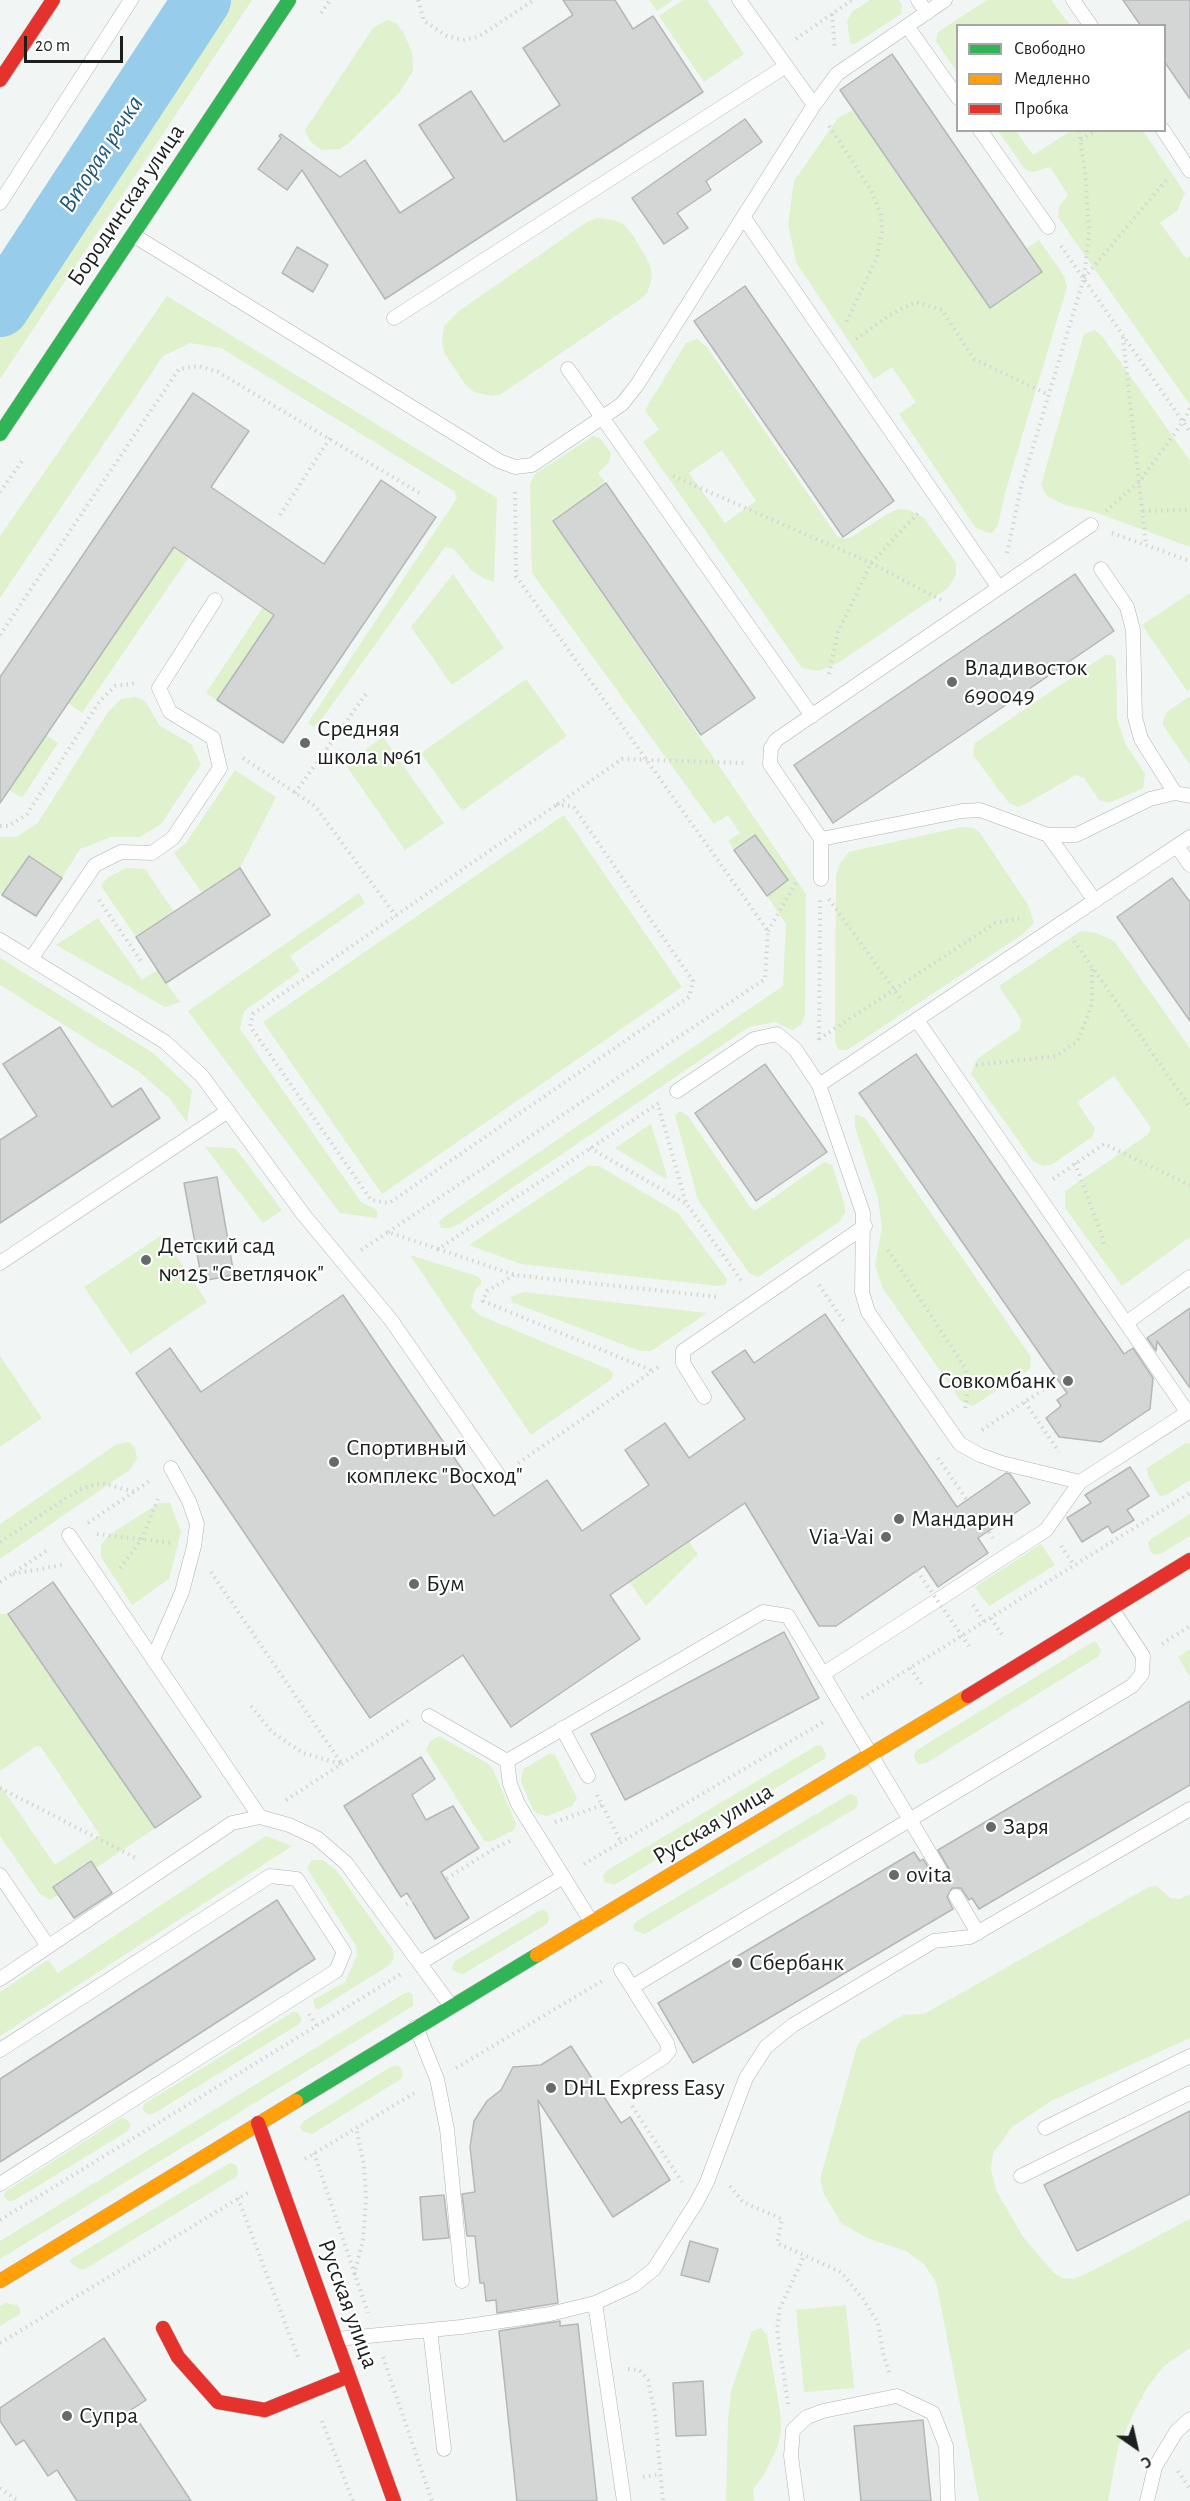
<!DOCTYPE html>
<meta charset="utf-8">
<style>
body{margin:0}
#map{position:relative;width:1190px;height:2501px;overflow:hidden;background:#f1f5f4;font-family:"Alegreya Sans",sans-serif}
canvas{display:block}
.legend{position:absolute;left:956px;top:24px;width:210px;height:108px;box-sizing:border-box;background:#fff;border:2px solid #a5a5a5;margin:0;padding:8px 10px;list-style:none;font-size:18px;color:#1d1f1f}
.legend li{display:flex;align-items:center;gap:12px;height:30px}
.legend b{width:30px;border:2px solid #a5a5a5}
.north{position:absolute;left:1106px;top:2417px;width:60px;height:60px;-webkit-text-stroke:4px #fff;paint-order:stroke;rotate:146deg;font-size:16px;font-weight:700;line-height:24px;text-align:center;color:#1d1f1f}
.north::after{content:'';display:block;margin:auto;width:21px;height:27px;background:#1d1f1f;clip-path:polygon(50% 0,100% 100%,50% 72%,0 100%)}
.scale{position:absolute;left:24px;top:36px;width:99px;height:27px;box-sizing:border-box;border:3px solid #1d1f1f;border-top:0;padding-left:8px;font-size:18px;line-height:21px;white-space:nowrap;color:#1d1f1f;-webkit-text-stroke:4px #fff;paint-order:stroke}
</style>
<div id="map">
<canvas width="1190" height="2501"></canvas>
<ul class="legend">
<li><b style="height:8px;background:#30b455"></b>Свободно</li>
<li><b style="height:8px;background:#ff9f0a"></b>Медленно</li>
<li><b style="height:8px;background:#e5322d"></b>Пробка</li>
</ul>
<div class="north">С</div>
<div class="scale">20 m</div>
</div>
<script>
const c = document.querySelector('canvas').getContext('2d');
c.lineJoin = 'round';
function fillPath(path, color) { c.fillStyle = color; c.fill(path, 'evenodd'); }
const poly = rows => new Path2D(rows.map(r => 'M' + r).join(''));
function trace(path, color, width, dash) { c.strokeStyle = color; c.lineWidth = width; c.lineCap = dash ? 'butt' : 'round'; c.setLineDash(dash || []); c.stroke(path); }
function write(font, color, halo, rows, align = 'center') {
  c.font = font + ' "Alegreya Sans",sans-serif'; c.lineWidth = 4.5; c.setLineDash([]); c.textBaseline = 'middle'; c.strokeStyle = halo; c.fillStyle = color; for (const [text, x, y, turn = 0] of rows) {
    c.save(); c.translate(x, y); c.rotate((+turn || 0) * Math.PI / 180); c.textAlign = isNaN(turn) ? turn : align; if (halo) c.strokeText(text, 0, 0); c.fillText(text, 0, 0); c.restore();
  }
}
fillPath(poly([
 [170,0,252,0,0,379,0,266],
 [649,0,673,0,657,11],
 [683,0,707,0,744,54,704,82,659,16],
 [870,0,898,0,902,5,901,14,855,44,850,43,847,21,852,12],
 [987,0,1051,0,1070,25,958,26,957,72,936,41,938,32],
 [388,20,396,23,403,32,412,52,413,71,399,93,349,143,340,149,321,150,310,141,305,130,373,28],
 [853,110,990,308,1042,272,1027,248,1039,240,1064,276,1067,287,1005,493,998,525,992,533,985,532,975,527,899,414,916,402,892,367,874,379,796,262,788,224,794,181,838,118],
 [998,131,1016,131,1033,155,1071,131,1143,131,1185,193,1177,211,1160,223,1186,258,1190,256,1190,405,1058,217,1059,207,1068,195,1050,167,1033,172,1026,170],
 [597,218,614,220,624,225,633,235,650,265,652,277,647,293,639,300,501,394,491,396,474,392,465,384,445,354,442,343,444,326,459,311,587,222],
 [167,296,497,498,494,582,485,579,471,570,454,549,445,547,321,720,313,727,308,723,457,498,454,491,221,348,190,343,163,356,0,598,0,536],
 [1095,330,1102,336,1190,461,1190,547,1092,511,1065,505,1047,496,1041,485,1084,334],
 [697,339,707,347,837,536,844,539,852,537,887,514,899,509,909,510,924,518,956,563,956,575,948,588,838,663,819,671,802,668,643,442,659,430,645,410,686,343],
 [722,450,756,501,725,523,689,473],
 [593,436,600,438,611,453,609,462,598,473,606,483,553,521,806,894,805,1015,801,1025,792,1030,775,1022,749,1027,459,1224,450,1228,441,1228,439,1222,444,1217,783,986,786,924,767,896,787,880,755,835,734,850,728,841,740,833,728,815,714,824,532,573,530,484,535,474],
 [174,547,189,557,82,713,68,703],
 [453,574,504,648,452,685,411,627],
 [1190,593,1190,689,1187,691,1142,625],
 [263,607,274,614,217,700,206,693],
 [1105,655,1112,655,1116,661,1117,718,1126,745,1145,774,1143,788,1109,803,1099,800,1084,778,1076,775,1027,803,1018,807,1009,803,973,755,975,743],
 [526,679,567,736,462,811,421,753],
 [1190,696,1190,765,1163,725,1163,721,1167,712],
 [135,697,145,701,160,726,191,744,201,764,161,824,140,837,111,837,80,849,62,878,29,856,2,895,0,894,0,837,16,837,37,824,108,712,121,699],
 [46,735,58,743,22,798,9,790],
 [383,737,444,823,405,850,345,764],
 [235,770,276,797,240,868,202,893,174,853,186,843],
 [564,815,682,987,382,1194,263,1022],
 [962,827,974,828,980,833,1028,905,1034,923,1023,934,858,1043,847,1050,839,1050,835,1042,836,876,840,863,849,852],
 [126,868,145,869,174,912,136,937,101,886,107,878],
 [359,893,365,903,290,956,300,971,244,1011,240,1029,361,1202,377,1210,377,1218,340,1213,188,1011],
 [98,918,142,980,157,970,180,1002,165,1007,56,945],
 [1081,931,1096,933,1114,941,1190,1048,1190,1237,1122,1286,1065,1208,1065,1191,1147,1135,1150,1131,1150,1126,1114,1076,1077,1102,1095,1129,1092,1137,1051,1165,1043,1166,1033,1161,971,1074,977,1059,1020,1029,1021,1019,999,986],
 [0,958,153,1053,192,1090,187,1122,169,1098,138,1071,0,985],
 [680,1111,688,1116,751,1208,756,1210,824,1162,832,1165,845,1206,845,1213,840,1221,758,1277,749,1273,698,1200,675,1115],
 [855,1114,865,1118,1031,1357,1030,1369,973,1406,961,1401,882,1287,875,1265,882,1227,878,1199,855,1127],
 [651,1124,667,1176,666,1179,615,1148],
 [205,1147,235,1148,282,1210,263,1223],
 [588,1166,599,1166,678,1213,727,1279,726,1284,719,1286,521,1264,469,1245],
 [162,1235,207,1302,130,1354,84,1287],
 [410,1255,477,1276,481,1280,481,1284,475,1290,471,1307,479,1315,608,1369,613,1373,612,1379,531,1435],
 [524,1292,707,1313,651,1351,640,1351,512,1302,511,1297],
 [0,1356,42,1418,0,1447],
 [129,1442,135,1448,137,1459,128,1471,0,1559,0,1524,117,1444],
 [1186,1443,1190,1444,1190,1480,1166,1495,1160,1496,1148,1476,1147,1468],
 [159,1503,170,1503,181,1532,169,1579,132,1605,101,1557,101,1545,109,1535],
 [1190,1514,1190,1536,1160,1554,1154,1555,1150,1550,1148,1543,1152,1538],
 [689,1542,698,1554,646,1606,630,1582],
 [1041,1544,1055,1565,989,1606,975,1587],
 [0,1614,8,1614,155,1828,96,1868,90,1861,53,1887,58,1895,50,1900,40,1894,0,1836,0,1785,55,1865,100,1835,41,1747,36,1746,0,1771],
 [1096,1642,1101,1650,1099,1656,926,1763,919,1764,915,1760,914,1755,917,1750,1091,1643],
 [1190,1649,1190,1677,1178,1657],
 [439,1736,487,1763,493,1769,516,1824,514,1830,490,1842,484,1841,426,1750,430,1741],
 [821,1745,826,1754,824,1759,614,1885,604,1882,603,1876,606,1871,816,1746],
 [549,1754,554,1754,557,1759,577,1798,572,1806,547,1816,538,1814,533,1810,521,1781,523,1769],
 [852,1794,857,1797,858,1803,856,1808,645,1934,635,1931,633,1926,637,1921,848,1795],
 [266,1836,292,1846,0,2036,0,1992,48,1960,58,1973],
 [312,1860,323,1860,337,1871,393,1950,394,1959,388,1966,319,2009,315,2008,313,2000,345,1982,357,1956,356,1946,307,1868],
 [1157,1886,1170,1898,1180,1899,1190,1894,1190,2038,1051,2101,1012,2127,993,2153,991,2169,996,2190,1023,2237,1054,2273,1062,2278,1073,2279,1090,2272,1190,2219,1190,2348,1164,2366,1148,2386,1134,2412,1118,2447,1108,2501,979,2501,936,2282,924,2264,906,2251,867,2238,841,2223,824,2194,820,2179,857,2046,861,2040,903,2015,924,2014,1149,1887],
 [544,1910,548,1913,549,1919,547,1924,463,1974,453,1971,452,1966,455,1961,539,1911],
 [409,1992,413,1995,413,2006,0,2259,0,2241,405,1993],
 [293,2012,297,2012,302,2019,299,2024,153,2114,147,2114,143,2110,144,2104],
 [397,2065,401,2068,403,2074,401,2079,312,2134,302,2131,300,2126,304,2121,392,2066],
 [121,2118,126,2119,131,2125,128,2131,13,2201,8,2201,4,2197,5,2192],
 [232,2163,237,2166,238,2172,236,2177,85,2269,79,2269,70,2262,71,2259,228,2164],
 [5,2303,17,2305,20,2309,20,2314,0,2326,0,2306],
 [846,2305,854,2388,804,2392,796,2310],
 [761,2328,767,2335,780,2412,781,2432,777,2448,765,2473,753,2489,754,2501,726,2501,728,2421,731,2391,752,2331]
]), '#e0f1ce');
trace(poly([
 [0,308,202,0]
]), '#97cdea', 58);
const building = poly([
 [563,0,615,0,633,29,653,16,703,92,385,299,302,170,287,190,258,169,281,138,279,136,281,134,340,177,365,160,400,213,454,178,419,125,471,91,504,142,560,105,523,48,573,15,563,0],
 [1123,0,1190,0,1190,99,1164,61,1164,26,1141,26,1123,0],
 [892,54,1042,272,990,308,840,90,892,54],
 [745,119,762,142,706,181,711,190,677,213,688,228,664,244,632,198,745,119],
 [297,247,328,265,313,292,282,273,297,247],
 [745,286,894,501,843,537,694,321,745,286],
 [193,393,249,431,211,487,324,564,381,480,436,517,283,743,217,700,274,615,174,547,0,803,0,677,193,393],
 [606,483,755,698,701,735,553,521,606,483],
 [1075,574,1114,631,833,823,794,765,1075,574],
 [755,835,788,880,767,896,734,850,755,835],
 [29,856,62,878,36,916,2,895,29,856],
 [240,868,270,915,166,983,136,937,240,868],
 [1172,878,1190,902,1190,1021,1117,917,1172,878],
 [60,1027,112,1107,141,1088,160,1118,0,1223,0,1140,37,1116,3,1064,60,1027],
 [916,1054,1124,1354,1133,1348,1153,1378,1150,1409,1101,1442,1059,1437,1046,1418,1061,1406,1057,1400,1067,1393,859,1093,916,1054],
 [765,1064,827,1152,756,1201,695,1113,765,1064],
 [217,1177,234,1275,202,1281,184,1183,217,1177],
 [343,1295,494,1516,547,1480,582,1531,649,1485,625,1450,665,1423,689,1458,745,1419,712,1372,745,1350,754,1363,825,1314,957,1507,1006,1473,1010,1474,1030,1503,978,1538,988,1553,938,1587,924,1566,836,1626,819,1626,745,1503,610,1595,640,1639,511,1727,463,1655,370,1718,136,1373,170,1348,201,1392,343,1295],
 [1190,1308,1190,1388,1157,1341,1156,1351,1147,1338,1190,1308],
 [1130,1467,1149,1496,1127,1510,1134,1520,1112,1533,1108,1526,1082,1542,1067,1518,1091,1503,1085,1495,1130,1467],
 [53,1582,201,1797,155,1828,8,1614,53,1582],
 [784,1632,819,1698,625,1800,591,1734,784,1632],
 [1190,1701,1190,1785,979,1909,972,1898,969,1900,961,1888,952,1888,947,1897,953,1909,693,2063,658,2003,914,1852,920,1861,923,1859,935,1878,944,1878,949,1869,938,1850,1190,1701],
 [421,1757,435,1779,412,1795,426,1820,453,1806,479,1848,441,1872,469,1918,435,1939,407,1893,401,1897,344,1806,421,1757],
 [91,1861,112,1893,74,1918,53,1887,91,1861],
 [277,1900,315,1959,0,2162,0,2079,277,1900],
 [571,2046,621,2123,630,2117,670,2180,613,2217,538,2100,558,2303,497,2313,496,2300,486,2301,484,2283,480,2283,475,2236,467,2236,462,2194,475,2192,470,2147,474,2121,487,2101,501,2090,513,2067,541,2065,571,2046],
 [1190,2111,1190,2194,1077,2251,1044,2185,1190,2111],
 [444,2195,449,2238,423,2240,420,2197,444,2195],
 [690,2241,718,2249,709,2282,681,2275,690,2241],
 [560,2321,560,2326,578,2324,597,2501,517,2501,499,2331,560,2321],
 [104,2338,146,2400,131,2410,191,2501,77,2501,57,2470,48,2476,24,2440,16,2445,0,2421,0,2408,104,2338],
 [703,2381,706,2435,676,2436,673,2383,703,2381],
 [923,2420,931,2501,861,2501,854,2426,923,2420]
]);
fillPath(building, '#d3d6d5');
trace(building, '#b4b7b6', 1.5);
const lane = poly([
 [739,0,814,105],
 [918,0,927,13],
 [1073,0,1091,26],
 [907,26,958,98],
 [980,130,1048,227],
 [1163,130,1190,171],
 [0,203,131,0],
 [744,218,999,588],
 [133,235,499,461,515,467,532,465,622,404,637,385,814,105,837,74,945,0],
 [394,318,786,66],
 [568,369,812,716],
 [1101,569,1127,607,1133,630,1135,717,1141,739,1175,793,1190,796],
 [1048,835,1095,901],
 [821,839,962,811,980,810,1048,835,1076,835,1150,799,1175,793],
 [1177,846,1190,865],
 [821,879,821,839,770,764,771,748,776,740,1091,525],
 [0,940,165,1042,202,1076,303,1214,391,1320,499,1476],
 [31,959,95,865,121,852,152,853,173,838,220,768,213,738,170,712,159,688,215,600],
 [917,1020,1188,1413],
 [819,1085,1190,837],
 [677,1091,754,1039,777,1034,795,1049,819,1085,863,1213,862,1292,868,1312,960,1444,980,1455,1002,1463,1080,1482,1190,1411],
 [0,1263,228,1111],
 [1126,1323,1190,1277],
 [704,1397,683,1363,683,1351,865,1226],
 [69,1535,260,1817],
 [153,1659,182,1592,194,1546,197,1524,189,1501,171,1468],
 [823,1674,1046,1530,1080,1482],
 [429,1716,507,1761],
 [562,1728,588,1776],
 [507,1761,763,1612,788,1616,940,1870],
 [507,1761,510,1784,518,1804,592,1923],
 [0,1875,48,1946],
 [956,1896,978,1933],
 [420,1963,563,1877],
 [0,1979,232,1823,260,1817,289,1825,317,1838,346,1863,451,2006],
 [632,1987,1132,1686,1142,1674,1143,1656,1112,1609],
 [416,2027,437,2079,447,2129,462,2281],
 [0,2050,270,1876,297,1879,344,1952,336,1971,0,2184],
 [619,2086,664,2057,669,2051,667,2043,621,1970],
 [1045,2128,1190,2056],
 [1021,2176,1190,2093],
 [595,2303,624,2501],
 [430,2330,444,2449],
 [337,2339,461,2327,550,2314,595,2303,634,2285,654,2269,696,2203,707,2182,746,2078,766,2047,793,2025,934,1941,970,1937,1190,1809],
 [797,2501,791,2456,793,2430,807,2417,823,2411,897,2396,933,2413,946,2446,948,2501],
 [1147,2501,1155,2467,1176,2432,1190,2419]
]);
const fast = poly([
 [0,434,289,0],
 [296,2101,537,1955]
]);
const slow = poly([
 [537,1955,968,1696],
 [0,2281,296,2101]
]);
const jam = poly([
 [0,80,53,0],
 [968,1696,1190,1560],
 [258,2123,394,2501],
 [163,2328,178,2357,218,2402,265,2410,349,2376]
]);
trace(lane, '#b0b3b2', 15);
trace(fast, '#b0b3b2', 15);
trace(slow, '#b0b3b2', 15);
trace(jam, '#b0b3b2', 15);
trace(poly([
 [418,0,424,21,447,36,463,40,478,37,534,0],
 [321,13,330,0],
 [832,14,835,49],
 [796,39,852,0],
 [829,126,871,190,881,215,882,232,877,257,845,325],
 [1081,140,1097,130],
 [1061,246,1190,432],
 [1084,278,1168,178],
 [1123,337,1146,545],
 [856,339,893,313,916,302,942,310,974,359,1049,395],
 [673,476,871,563,941,600],
 [0,492,22,461],
 [1106,511,1140,481,1183,422,1190,408],
 [1143,511,1190,510],
 [280,515,330,438],
 [1112,533,1190,561],
 [1007,553,1022,483,1084,278,1089,232,1085,172,1079,130],
 [0,635,179,369,199,366,218,372,421,494],
 [829,674,838,632,871,563,920,511],
 [243,758,315,806,396,916],
 [295,793,366,694],
 [558,804,622,759,746,763],
 [556,805,573,806,693,981,689,997,389,1203,371,1200,250,1026,253,1014,556,805],
 [0,826,9,826,27,814,99,702,115,686,137,683],
 [829,899,903,1002],
 [99,900,143,964],
 [768,931,797,881],
 [1074,941,1190,1107],
 [819,1039,995,923,1023,918],
 [819,1040,820,900],
 [976,1065,1056,1056,1078,1041,1092,1004,1092,966],
 [659,1108,686,1203,743,1283],
 [590,1148,685,1203],
 [1075,1163,1102,1236,1104,1248],
 [1053,1179,1104,1144,1190,1185],
 [388,1232,765,979,768,931,516,576,515,489],
 [438,1249,515,1275,719,1297],
 [361,1250,388,1232,438,1249,659,1103],
 [888,1250,966,1369,968,1389,965,1410],
 [514,1275,487,1291,483,1301,653,1371],
 [819,1285,845,1323],
 [1025,1402,1059,1452],
 [982,1430,1049,1386],
 [938,1458,993,1538],
 [518,1463,660,1366],
 [88,1523,151,1480],
 [97,1534,173,1543],
 [0,1542,80,1489,102,1483,135,1492],
 [1061,1546,1074,1565],
 [120,1568,142,1539,159,1496],
 [211,1572,342,1764],
 [13,1574,62,1565],
 [0,1582,49,1549],
 [973,1605,984,1621],
 [991,1618,1004,1638],
 [1162,1644,1190,1626],
 [910,1668,922,1685],
 [862,1698,1190,1493],
 [251,1706,272,1732,303,1753,341,1764],
 [0,1788,138,1859],
 [597,1795,621,1842],
 [286,1800,408,1721],
 [555,1822,603,1805],
 [584,1864,825,1721],
 [406,1904,495,1848,512,1840],
 [309,2014,317,2026],
 [456,2068,602,1981],
 [632,2106,682,2182],
 [314,2153,368,2313],
 [305,2159,416,2092],
 [730,2186,743,2202,782,2219,777,2243,841,2272,863,2299,878,2323,884,2357,890,2375],
 [238,2198,299,2360],
 [0,2220,401,1974],
 [354,2275,363,2240,366,2198,364,2165,356,2128],
 [0,2343,249,2192],
 [383,2357,432,2501],
 [628,2369,639,2370,648,2380,655,2414,663,2501],
 [788,2404,777,2330,780,2308,804,2256],
 [322,2421,353,2501],
 [1178,2471,1190,2489],
 [643,2477,660,2474],
 [0,2488,18,2501]
]), '#d5d5d5', 4, [1.5, 4.5]);
trace(lane, '#fdfefd', 14);
trace(fast, '#30b455', 14);
trace(slow, '#ff9f0a', 14);
trace(jam, '#e5322d', 14);
trace(poly([
 [917,1571,971,1649]
]), '#d5d5d5', 4, [1.5, 4.5]);
for (const [x, y, r, color] of [
 [952,682,6,"#676a6a"],
 [305,743,6,"#676a6a"],
 [146,1260,6,"#676a6a"],
 [1068,1381,6,"#676a6a"],
 [334,1462,6,"#676a6a"],
 [899,1519,6,"#676a6a"],
 [886,1537,6,"#676a6a"],
 [414,1584,6,"#676a6a"],
 [991,1827,6,"#676a6a"],
 [894,1875,6,"#676a6a"],
 [737,1963,6,"#676a6a"],
 [551,2088,6,"#676a6a"],
 [67,2416,6,"#676a6a"]
]) { const dot = new Path2D(); dot.arc(x, y, r, 0, 2 * Math.PI); c.fillStyle = color; c.fill(dot); trace(dot, '#fff', 2); }
write('24px', '#1d1f1f', '#fff', [
 ["Бородинская улица",126,205,-56],
 ["Русская улица",713,1824,-31],
 ["Русская улица",348,2304,70]
]);
write('24px', '#1d1f1f', '#fff', [
 ["Владивосток",964,668],
 ["690049",964,696],
 ["Средняя",317,729],
 ["школа №61",317,757],
 ["Детский сад",158,1246],
 ["№125 \"Светлячок\"",158,1274],
 ["Совкомбанк",1056,1381,"right"],
 ["Спортивный",346,1448],
 ["комплекс \"Восход\"",346,1476],
 ["Мандарин",911,1519],
 ["Via-Vai",874,1537,"right"],
 ["Бум",426,1584],
 ["Заря",1003,1827],
 ["ovita",906,1875],
 ["Сбербанк",749,1963],
 ["DHL Express Easy",563,2088],
 ["Супра",79,2416]
], 'left');
write('italic 26px', '#225b79', '#fff', [
 ["Вторая речка",101,154,-57]
]);
</script>
